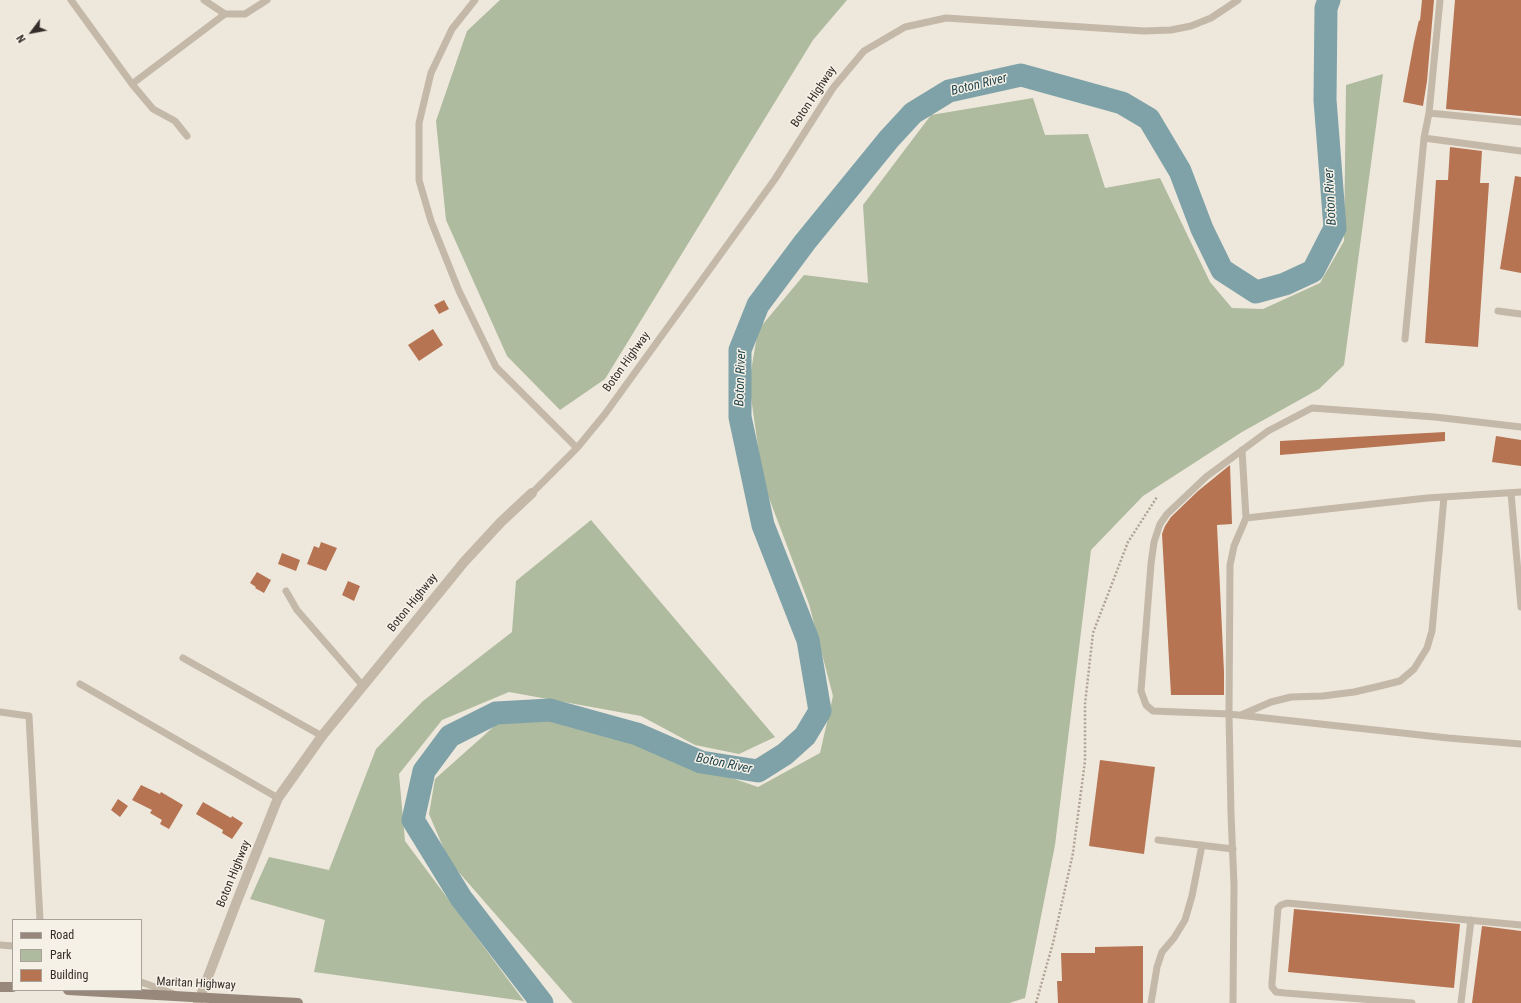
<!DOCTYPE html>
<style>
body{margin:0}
#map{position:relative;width:1521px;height:1003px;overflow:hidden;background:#eee7dc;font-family:"Roboto Condensed",sans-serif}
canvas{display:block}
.legend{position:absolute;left:12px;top:919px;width:130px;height:72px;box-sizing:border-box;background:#f6f1e7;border:1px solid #a8a29b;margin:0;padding:5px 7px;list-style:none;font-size:12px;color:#332c28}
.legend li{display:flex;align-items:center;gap:8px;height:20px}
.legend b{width:20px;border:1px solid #a8a29b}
.north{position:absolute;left:12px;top:12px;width:40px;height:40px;-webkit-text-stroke:3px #f6f1e7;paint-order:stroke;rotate:238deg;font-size:11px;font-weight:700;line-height:16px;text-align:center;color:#332c28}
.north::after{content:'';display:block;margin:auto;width:14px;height:18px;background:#332c28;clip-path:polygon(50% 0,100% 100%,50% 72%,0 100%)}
</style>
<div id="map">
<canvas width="1521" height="1003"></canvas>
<ul class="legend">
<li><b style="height:5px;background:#98887b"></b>Road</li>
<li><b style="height:11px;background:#aebb9e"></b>Park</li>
<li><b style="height:11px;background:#b67452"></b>Building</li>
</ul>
<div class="north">N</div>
</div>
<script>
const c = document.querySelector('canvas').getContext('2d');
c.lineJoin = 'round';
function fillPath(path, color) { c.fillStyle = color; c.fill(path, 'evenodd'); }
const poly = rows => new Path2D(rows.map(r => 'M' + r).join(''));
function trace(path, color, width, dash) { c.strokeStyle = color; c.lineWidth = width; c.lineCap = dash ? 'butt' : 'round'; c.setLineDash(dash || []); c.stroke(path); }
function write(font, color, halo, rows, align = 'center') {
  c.font = font + ' "Roboto Condensed",sans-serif'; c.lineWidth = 3; c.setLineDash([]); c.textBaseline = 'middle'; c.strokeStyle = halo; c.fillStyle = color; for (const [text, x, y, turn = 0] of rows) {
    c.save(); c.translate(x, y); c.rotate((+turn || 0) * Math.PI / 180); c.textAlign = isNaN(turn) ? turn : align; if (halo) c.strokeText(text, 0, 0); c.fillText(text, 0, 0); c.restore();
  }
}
fillPath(poly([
 [500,0,847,0,813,40,605,379,560,410,507,356,446,220,436,121,467,31],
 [1383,74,1344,365,1319,389,1242,432,1143,496,1091,550,1055,845,1025,998,1009,1003,573,1003,449,861,429,814,435,779,499,722,550,720,633,744,758,787,820,753,833,696,809,604,763,482,749,383,758,330,804,275,868,283,863,205,931,115,1033,98,1045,135,1088,134,1105,188,1160,178,1210,282,1232,308,1263,309,1320,283,1344,241,1346,85],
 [591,520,775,737,739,754,695,745,641,716,509,692,442,720,399,774,405,841,524,1001,314,972,325,920,250,899,269,857,329,870,376,749,423,701,512,632,516,581]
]), '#aebb9e');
trace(poly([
 [542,1003,461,898,413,820,424,771,450,736,496,713,550,710,637,734,701,762,758,771,785,754,805,736,820,711,808,640,763,525,740,417,740,350,758,305,805,242,889,139,913,113,949,91,1021,75,1122,103,1149,119,1180,171,1202,229,1222,270,1256,292,1285,284,1313,271,1335,228,1325,100,1326,8,1329,0]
]), '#7ea2a7', 23);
fillPath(poly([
 [1422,0,1434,0,1427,81,1423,106,1403,102,1414,42,1419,20,1420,21],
 [1455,0,1521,0,1521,116,1446,109],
 [1450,147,1482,151,1480,183,1489,183,1478,347,1425,343,1436,180,1448,180],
 [1515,176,1521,177,1521,273,1500,269],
 [444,300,449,309,439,314,434,305],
 [433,329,443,345,419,361,408,345],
 [1445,432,1445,441,1280,455,1280,441],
 [1496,436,1521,440,1521,466,1492,462],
 [1230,465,1232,524,1217,525,1224,672,1224,695,1171,695,1162,534,1165,526,1171,517,1198,491],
 [321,542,337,548,326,571,307,564,314,546,319,548],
 [282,553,300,560,296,571,278,564],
 [257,572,271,580,264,593,255,588,256,587,250,583],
 [348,581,360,586,354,601,342,595],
 [1100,760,1155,767,1144,854,1089,846],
 [141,785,160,794,161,792,183,805,169,829,160,824,162,820,150,813,152,810,132,800],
 [118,799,128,806,120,817,111,810],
 [203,802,231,818,232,816,243,823,232,839,222,833,223,830,196,814],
 [1294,909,1460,924,1454,988,1288,972],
 [1482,926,1521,931,1521,1003,1472,1003],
 [1143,946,1143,1003,1058,1003,1057,981,1062,981,1061,953,1095,953,1095,947]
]), '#b67452');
trace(poly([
 [1036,1003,1053,943,1073,853,1085,761,1085,704,1093,633,1128,542,1157,497]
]), '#b0a394', 2.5, [2, 2]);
trace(poly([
 [71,0,132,84,225,14],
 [204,0,225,14,245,14,267,0],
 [475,0,452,29,431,73,419,123,419,180,431,221,459,291,496,367,577,448],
 [132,84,153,109,175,121,187,136],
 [1429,113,1521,122],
 [1424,138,1521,151],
 [1498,311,1521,314],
 [1405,339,1424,138,1429,113,1440,0],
 [1521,427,1435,417,1312,408,1268,431,1206,477,1167,514,1160,524,1154,542,1151,564,1141,691,1146,705,1153,711,1229,714,1448,738,1521,744],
 [532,493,577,448,605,414,775,179,833,88,864,51,905,27,946,18,1144,31,1171,30,1191,26,1211,18,1238,0],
 [1511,493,1521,607],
 [1246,518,1427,498,1521,492],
 [286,591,297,610,363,686],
 [183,658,322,736],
 [80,684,278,798],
 [0,712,29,716,40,920],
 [1241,715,1271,702,1291,697,1323,696,1354,692,1380,686,1400,681,1414,669,1427,648,1432,631,1444,497],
 [1158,840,1233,849],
 [0,945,13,946],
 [141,982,174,994],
 [1151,1003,1157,967,1162,952,1174,938,1185,920,1192,896,1202,845],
 [1233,1003,1234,885,1231,814,1229,714,1230,565,1234,546,1246,518,1242,450],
 [1412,1003,1285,993,1276,992,1272,987,1272,983,1278,908,1281,905,1287,903,1521,925],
 [1461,1003,1471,920]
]), '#c4b8a9', 7);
trace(poly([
 [198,1003,235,906,278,798,322,736,464,562,501,522,532,493]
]), '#c4b8a9', 10);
trace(poly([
 [0,987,13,987],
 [68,990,298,1003]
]), '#98887b', 10);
write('12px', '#332c28', '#f6f1e7', [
 ["Boton Highway",814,97,-56],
 ["Boton Highway",627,362,-54],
 ["Boton Highway",413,603,-51],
 ["Boton Highway",234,874,-68],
 ["Maritan Highway",196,984,3]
]);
write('italic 13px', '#23474f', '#f6f1e7', [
 ["Boton River",979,85,-14],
 ["Boton River",1331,197,-93],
 ["Boton River",741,378,-88],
 ["Boton River",724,764,12]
]);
</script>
